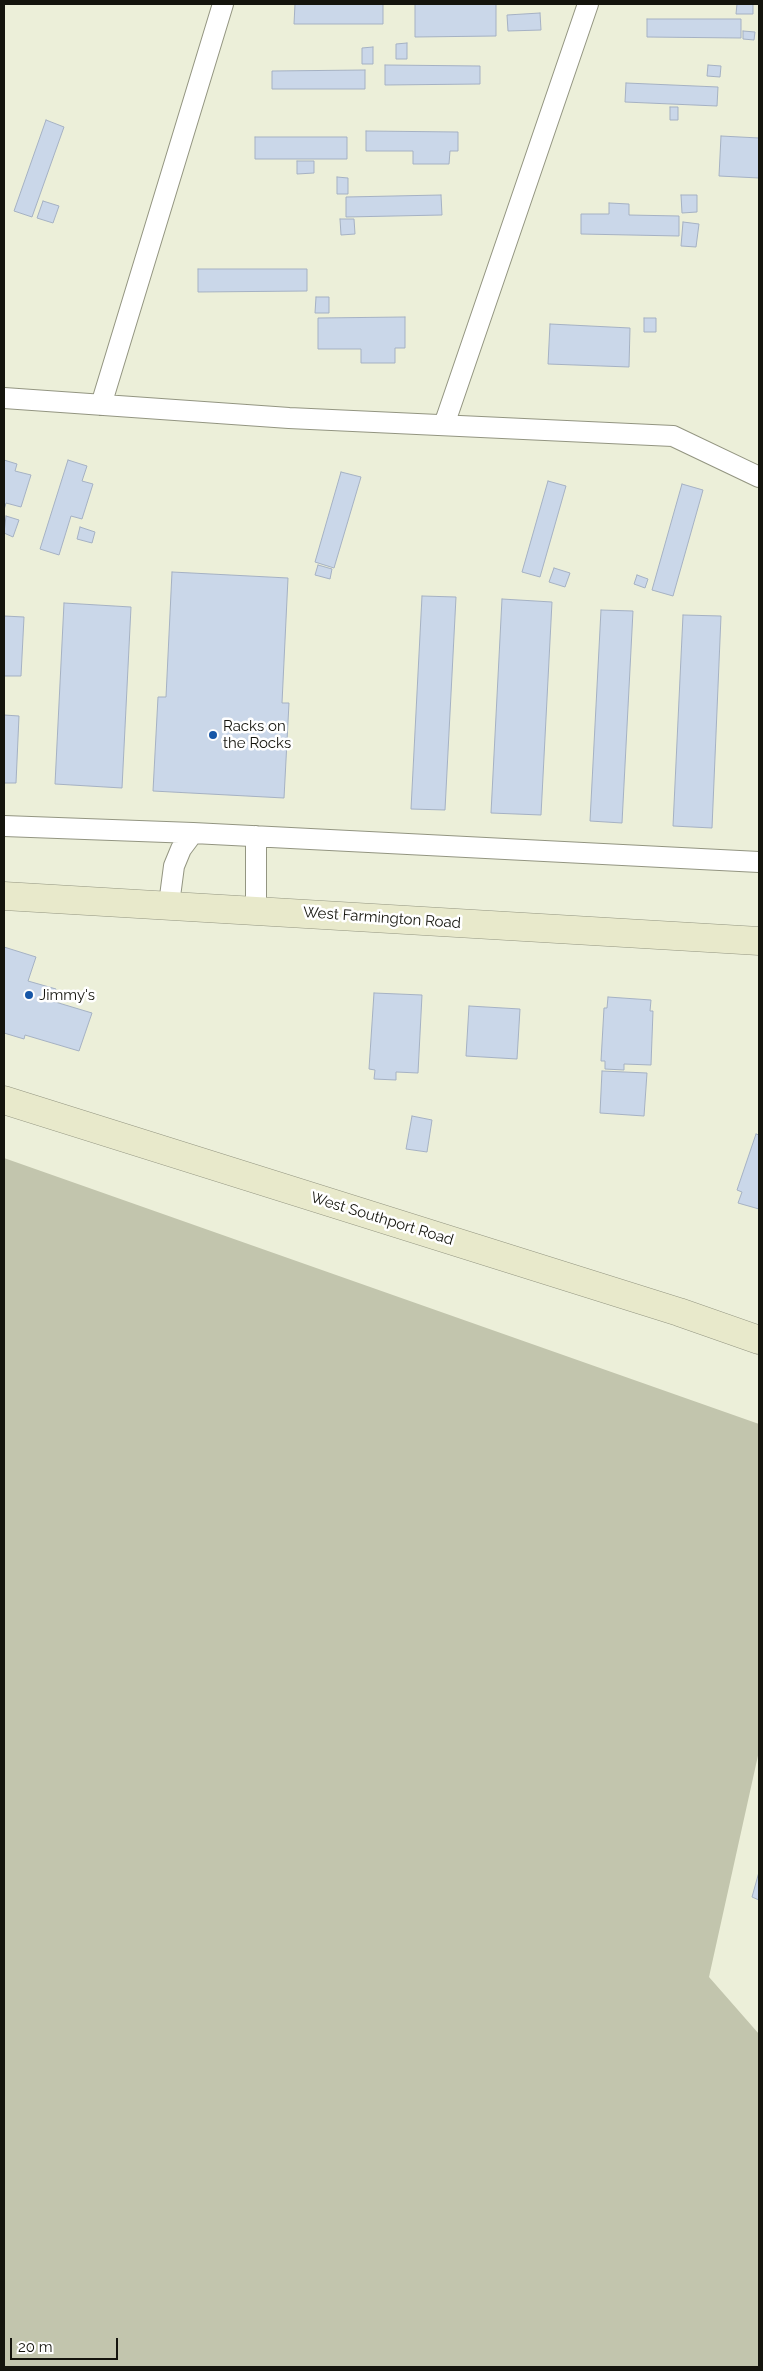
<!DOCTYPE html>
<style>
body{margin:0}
#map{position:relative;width:763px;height:2371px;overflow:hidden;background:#ecefd9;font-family:Raleway,sans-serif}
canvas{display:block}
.frame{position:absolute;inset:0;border:5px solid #14140d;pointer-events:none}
.scale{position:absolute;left:10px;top:2338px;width:108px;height:22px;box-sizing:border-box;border:2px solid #14140d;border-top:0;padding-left:6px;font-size:15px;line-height:18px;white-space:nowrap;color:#14140d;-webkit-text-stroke:4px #fff;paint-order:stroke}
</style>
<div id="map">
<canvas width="763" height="2371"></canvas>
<div class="frame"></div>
<div class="scale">20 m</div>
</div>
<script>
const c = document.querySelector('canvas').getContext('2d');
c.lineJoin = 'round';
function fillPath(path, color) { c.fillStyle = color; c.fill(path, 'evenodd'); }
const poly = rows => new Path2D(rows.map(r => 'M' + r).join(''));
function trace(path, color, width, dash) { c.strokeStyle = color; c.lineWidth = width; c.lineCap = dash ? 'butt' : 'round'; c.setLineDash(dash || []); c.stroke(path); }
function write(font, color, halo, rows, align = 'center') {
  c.font = font + ' Raleway,sans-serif'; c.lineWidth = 5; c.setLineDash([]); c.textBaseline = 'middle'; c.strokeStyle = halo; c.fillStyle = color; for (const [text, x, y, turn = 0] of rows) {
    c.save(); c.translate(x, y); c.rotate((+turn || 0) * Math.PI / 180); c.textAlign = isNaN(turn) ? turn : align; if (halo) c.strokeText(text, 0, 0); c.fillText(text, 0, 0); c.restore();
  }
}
fillPath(poly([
 [4,1158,759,1424,759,1751,709,1977,759,2034,759,2367,4,2367]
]), '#c2c5ad');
const building = poly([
 [295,4,383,4,383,24,294,24,295,4],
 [415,4,496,4,496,36,415,37,415,4],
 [737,4,753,4,753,14,736,14,737,4],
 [540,13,541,30,508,31,507,15,540,13],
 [647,19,741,19,741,38,647,37,647,19],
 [743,31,755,32,754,40,743,39,743,31],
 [407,43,407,59,396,59,396,44,407,43],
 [373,47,373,64,362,64,362,48,373,47],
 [385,65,480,66,480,84,385,85,385,65],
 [708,65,721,66,720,77,707,76,708,65],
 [365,70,365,89,272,89,272,71,365,70],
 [626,83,718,87,717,106,625,102,626,83],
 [670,107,678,107,678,120,670,120,670,107],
 [46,120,64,127,32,217,14,211,46,120],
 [366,131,458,132,458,151,450,151,449,164,413,164,413,151,366,151,366,131],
 [721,136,759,138,759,178,719,176,721,136],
 [255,137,347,137,347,159,255,159,255,137],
 [297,161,314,161,314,173,297,174,297,161],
 [337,177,348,178,348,194,337,194,337,177],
 [441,195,442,215,346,217,346,197,441,195],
 [681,195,697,195,697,212,682,213,681,195],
 [43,201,59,206,53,223,37,218,43,201],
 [609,203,629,204,629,215,679,216,679,236,581,234,581,214,609,214,609,203],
 [340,219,354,219,355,234,341,235,340,219],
 [683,222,699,224,696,247,681,246,683,222],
 [198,269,307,269,307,291,198,292,198,269],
 [316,297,329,297,329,313,315,313,316,297],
 [405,317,405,348,395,348,395,363,361,363,361,349,318,349,318,318,405,317],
 [644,318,656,318,656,332,644,332,644,318],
 [550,324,630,328,629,367,548,364,550,324],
 [4,460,17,464,15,471,31,475,21,507,6,503,4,510,4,460],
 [68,460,87,466,82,481,93,484,82,519,71,516,59,555,40,549,68,460],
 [341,472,361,477,334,568,315,562,341,472],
 [548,481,566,486,540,577,522,572,548,481],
 [682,484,703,490,673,596,652,590,682,484],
 [6,516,19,520,13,537,4,533,6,516],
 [80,527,95,532,92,543,77,539,80,527],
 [318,565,332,569,330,579,315,575,318,565],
 [554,568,570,573,565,587,549,582,554,568],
 [172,572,288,578,282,703,289,703,284,798,153,791,158,697,166,697,172,572],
 [637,575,648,579,645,588,634,584,637,575],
 [422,596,456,597,445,810,411,809,422,596],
 [502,599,552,602,541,815,491,813,502,599],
 [64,603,131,607,122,788,55,784,64,603],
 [601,610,633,611,622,823,590,821,601,610],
 [683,615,721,616,712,828,673,826,683,615],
 [4,616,24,617,21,676,4,676,4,616],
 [4,715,19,716,16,783,4,783,4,715],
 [4,947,36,957,28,981,56,989,52,1001,92,1013,79,1051,25,1035,24,1039,4,1033,4,947],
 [374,993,422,995,418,1073,396,1072,396,1080,374,1079,375,1070,369,1069,374,993],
 [608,997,651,1000,650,1011,653,1011,651,1065,624,1064,624,1070,605,1069,605,1061,601,1061,604,1008,607,1008,608,997],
 [469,1006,520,1009,517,1059,466,1056,469,1006],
 [602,1071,647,1073,644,1116,600,1113,602,1071],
 [412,1116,432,1120,427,1152,406,1149,412,1116],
 [756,1134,759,1135,759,1209,738,1203,742,1192,737,1190,756,1134],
 [759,1872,759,1900,752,1897,759,1872]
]);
fillPath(building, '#cad7e9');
trace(building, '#a5b1c3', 1);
const service = poly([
 [4,398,289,418,673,436,759,477],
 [101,405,223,4],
 [444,425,588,4],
 [4,826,193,833],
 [169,904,174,866,181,849,193,833,759,862],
 [256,910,256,836]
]);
const secondary = poly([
 [4,896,759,941],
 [4,1100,679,1312,759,1340]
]);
trace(service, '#939581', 22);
trace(secondary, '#939581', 29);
trace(service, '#fff', 20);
trace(secondary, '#e8e9cb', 28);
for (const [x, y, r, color] of [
 [213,735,5,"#1656a7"],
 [29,995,5,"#1656a7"]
]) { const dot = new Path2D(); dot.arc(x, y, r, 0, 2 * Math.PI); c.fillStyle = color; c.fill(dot); trace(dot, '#fff', 2); }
write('15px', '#14140d', '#fff', [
 ["Racks on",223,726],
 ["the Rocks",223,743],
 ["Jimmy's",39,995]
], 'left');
write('15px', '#14140d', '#fff', [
 ["West Farmington Road",382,918,4],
 ["West Southport Road",382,1219,17]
]);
</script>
